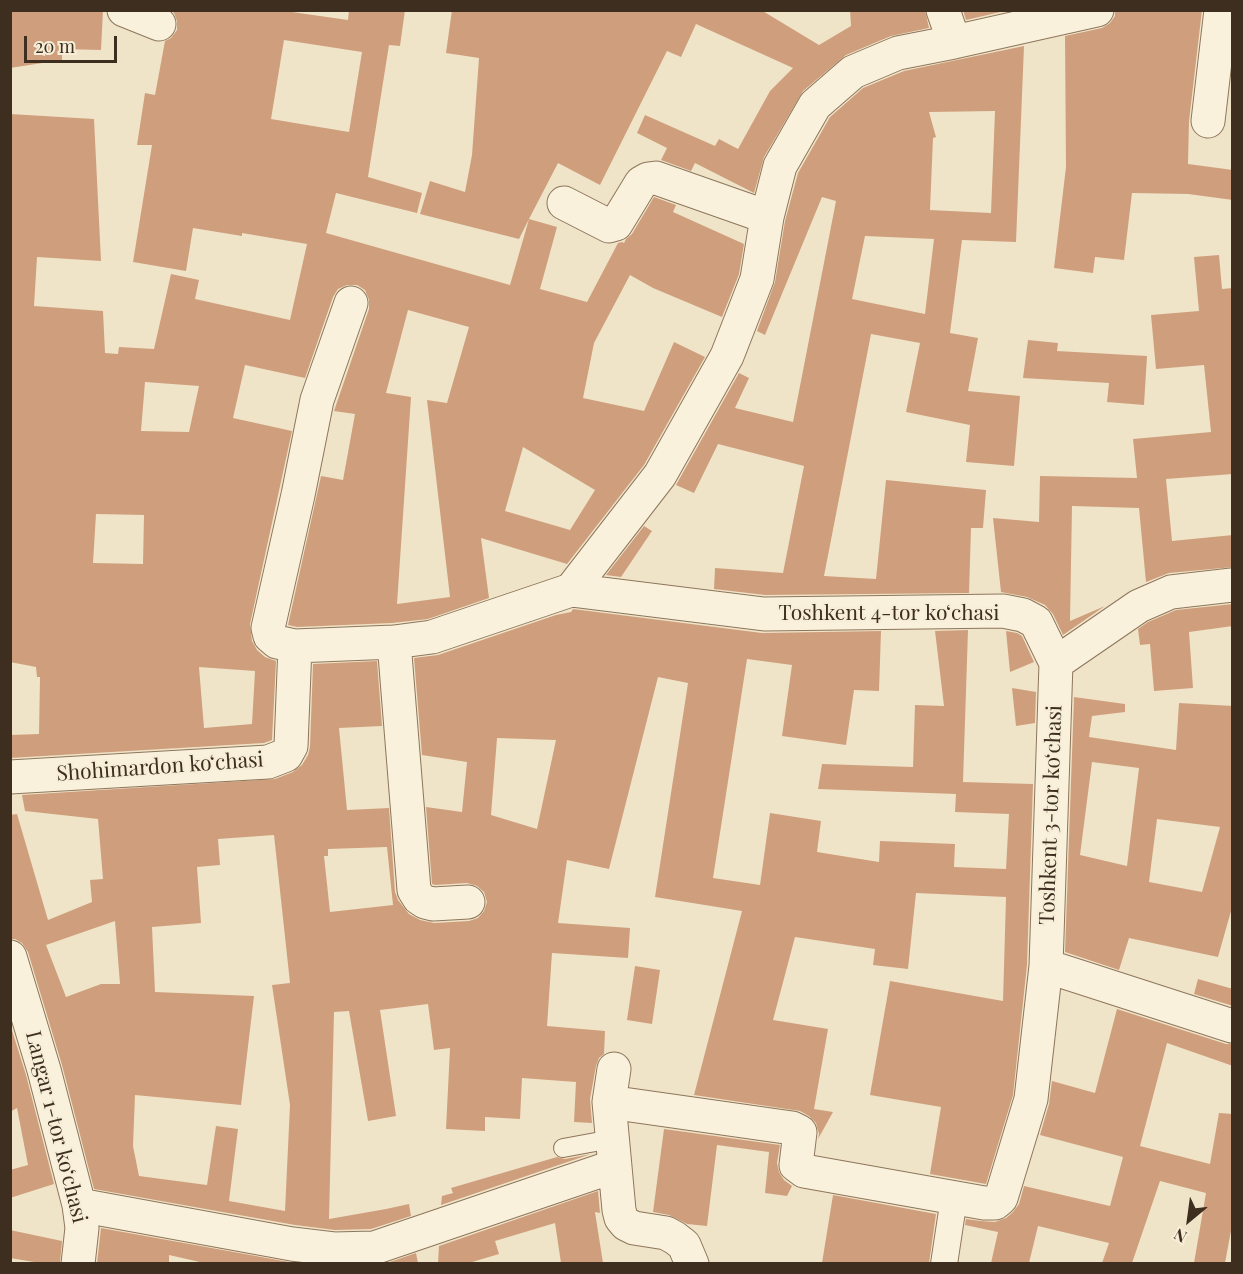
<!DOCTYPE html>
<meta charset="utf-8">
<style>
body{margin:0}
#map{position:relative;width:1243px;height:1274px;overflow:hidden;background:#f0e4c8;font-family:"Playfair Display",serif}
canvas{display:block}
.frame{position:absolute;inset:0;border:12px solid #3d2e20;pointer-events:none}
.north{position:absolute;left:1159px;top:1190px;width:60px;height:60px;-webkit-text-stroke:4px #f7eed8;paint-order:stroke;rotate:209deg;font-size:16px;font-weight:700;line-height:24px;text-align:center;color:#3d2e20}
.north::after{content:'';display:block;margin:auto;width:21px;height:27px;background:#3d2e20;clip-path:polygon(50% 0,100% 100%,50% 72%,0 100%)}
.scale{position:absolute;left:24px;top:36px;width:93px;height:27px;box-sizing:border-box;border:3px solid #3d2e20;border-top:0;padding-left:8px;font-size:18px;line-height:21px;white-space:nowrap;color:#3d2e20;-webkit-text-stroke:4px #f7eed8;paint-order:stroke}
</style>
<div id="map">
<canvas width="1243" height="1274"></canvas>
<div class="frame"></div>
<div class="north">N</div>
<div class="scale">20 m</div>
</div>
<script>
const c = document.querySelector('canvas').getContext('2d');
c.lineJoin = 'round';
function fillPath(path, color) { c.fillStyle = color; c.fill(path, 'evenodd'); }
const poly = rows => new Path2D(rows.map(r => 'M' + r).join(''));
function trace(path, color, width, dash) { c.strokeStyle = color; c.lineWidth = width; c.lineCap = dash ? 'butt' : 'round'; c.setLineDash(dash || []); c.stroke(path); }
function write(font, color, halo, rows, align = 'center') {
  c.font = font + ' "Playfair Display",serif'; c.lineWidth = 4.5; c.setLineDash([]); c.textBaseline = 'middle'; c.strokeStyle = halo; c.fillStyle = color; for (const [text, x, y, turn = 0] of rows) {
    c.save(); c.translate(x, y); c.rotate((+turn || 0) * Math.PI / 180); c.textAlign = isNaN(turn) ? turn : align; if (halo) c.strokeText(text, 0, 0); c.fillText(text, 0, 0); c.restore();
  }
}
fillPath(poly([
 [10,10,103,10,101,50,62,49,62,60,10,68],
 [171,10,278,10,348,20,349,10,405,10,400,46,389,45,368,177,422,193,417,213,336,193,326,233,510,285,529,219,519,239,420,214,430,181,465,192,472,155,479,58,446,53,452,10,761,10,819,45,851,26,850,10,925,10,929,28,891,36,846,55,803,91,764,157,754,193,695,163,691,171,661,160,667,148,637,133,645,115,715,146,719,139,738,149,770,91,793,68,696,24,681,57,667,51,600,185,558,163,529,219,557,227,540,289,587,302,618,243,622,242,624,243,626,239,632,234,654,197,676,205,673,212,744,244,739,274,722,317,653,288,630,275,594,343,583,398,644,411,674,342,705,357,644,465,567,564,481,538,489,598,428,619,392,623,297,627,288,625,321,476,343,480,355,414,334,411,369,309,369,300,365,290,357,285,347,285,338,289,333,297,305,378,245,365,233,418,292,431,250,624,252,641,257,650,265,657,276,661,272,740,264,743,10,758,10,735,39,734,40,677,37,677,36,667,10,662,10,114,94,119,101,261,37,257,34,306,103,311,105,353,118,354,119,347,154,349,171,274,199,280,195,299,290,320,307,244,242,233,242,236,193,228,186,271,133,262,152,145,137,145,145,93,155,95,165,41,171,38,177,30,177,21,174,13],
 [284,40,362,52,349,132,271,119],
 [408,310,469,327,447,403,427,400,450,597,397,604,411,397,386,393],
 [145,382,199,386,189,432,141,431],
 [523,447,595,490,570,530,505,511],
 [96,514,144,515,143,564,93,563],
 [199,667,255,671,252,724,204,728],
 [963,10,1009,10,966,20],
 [1115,10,1202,10,1189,121,1188,164,1233,170,1233,200,1188,194,1132,193,1124,260,1095,257,1093,273,1054,268,1066,167,1065,36,1102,28,1110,23,1115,16],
 [1024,46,1016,242,962,240,950,333,978,338,968,391,1020,396,1014,466,966,462,970,425,906,412,920,343,871,334,824,576,876,579,886,480,986,490,983,528,971,528,969,593,765,595,714,589,715,568,783,573,804,466,718,444,694,493,676,485,739,373,749,378,735,408,793,422,836,201,822,197,765,335,757,331,775,282,785,221,798,173,830,117,863,88,904,71],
 [995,111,991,213,930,210,933,138,936,137,929,112],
 [865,236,934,239,925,314,852,299],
 [1219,255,1222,289,1233,288,1233,474,1166,479,1172,541,1233,535,1233,567,1169,573,1146,582,1139,508,1072,506,1070,621,1105,606,1063,635,1053,614,1045,605,1027,597,1001,592,993,518,1039,522,1040,476,1137,478,1133,439,1211,432,1204,365,1156,369,1151,315,1199,311,1194,257],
 [1028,340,1058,343,1057,351,1147,356,1144,405,1107,402,1109,383,1023,378],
 [644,526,652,531,621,577,606,575],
 [1233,604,1233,626,1189,632,1193,688,1154,691,1150,644,1140,645,1138,629,1148,622,1176,610],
 [573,609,762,633,881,631,879,691,854,690,846,745,782,736,792,665,747,659,713,878,760,885,770,813,821,821,817,852,879,862,880,841,955,844,954,867,1006,869,1009,814,955,812,956,794,818,789,822,764,913,767,915,705,944,706,935,631,968,630,963,782,1033,784,1027,965,1013,1095,986,1184,930,1174,941,1107,870,1095,890,981,1003,1001,1006,897,916,893,908,969,873,965,875,949,795,937,773,1020,828,1029,814,1109,833,1112,818,1139,819,1134,816,1123,809,1116,800,1111,694,1095,742,911,655,897,688,683,658,677,609,869,567,860,558,923,630,928,628,958,552,953,547,1026,605,1031,604,1054,599,1058,596,1066,590,1099,592,1123,574,1122,576,1082,522,1078,520,1119,485,1117,485,1131,446,1129,450,1048,434,1050,428,1004,380,1010,396,1116,368,1121,349,1011,334,1012,329,1219,386,1209,409,1204,411,1216,371,1229,335,1230,295,1225,94,1189,62,1065,28,952,22,943,15,939,10,939,10,815,17,814,48,920,92,902,90,880,103,879,98,819,25,811,22,795,275,779,293,772,302,765,308,755,310,747,313,664,377,661,382,726,339,728,347,810,389,808,395,892,398,900,409,914,420,920,434,923,469,921,478,918,484,911,487,902,484,892,477,886,467,883,435,885,432,884,426,807,462,812,467,762,422,755,414,658,438,655,556,615,571,612],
 [497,738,556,740,537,829,491,815],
 [274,835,290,983,272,985,290,1105,285,1211,229,1201,238,1129,216,1126,207,1185,139,1176,133,1146,135,1095,241,1105,254,996,155,992,152,927,201,923,197,867,220,865,218,839],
 [387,847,393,905,330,912,324,856,328,856,328,849],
 [115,921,120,984,101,984,66,997,46,945],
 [1006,631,1017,633,1022,636,1034,662,1010,672],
 [1012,688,1036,692,1035,723,1016,726],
 [1074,697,1125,704,1125,712,1092,716,1089,737,1176,750,1179,703,1233,706,1233,904,1218,957,1129,938,1119,970,1065,952],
 [1092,762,1139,768,1127,866,1080,855],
 [1157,819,1220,827,1202,892,1149,882],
 [635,966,660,970,652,1024,627,1020],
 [1198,979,1233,989,1233,1006,1194,994],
 [1117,1009,1226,1044,1233,1044,1233,1066,1167,1043,1140,1146,1210,1164,1219,1113,1233,1114,1233,1220,1225,1263,1194,1263,1206,1193,1160,1181,1132,1263,1102,1263,1109,1243,1038,1226,1029,1263,991,1263,998,1232,965,1225,966,1219,981,1221,995,1222,1006,1218,1013,1212,1019,1204,1024,1186,1110,1206,1123,1157,1040,1135,1049,1104,1052,1081,1095,1093],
 [10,1024,26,1075,54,1184,10,1198,10,1170,28,1165,17,1108,10,1112],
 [664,1129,780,1145,777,1163,779,1172,784,1180,792,1186,787,1196,765,1193,769,1152,717,1145,707,1226,687,1224,669,1215,653,1212],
 [591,1154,441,1205,442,1196,453,1193,451,1188,557,1157,565,1159],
 [598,1191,600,1213,595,1212,603,1263,561,1263,555,1223,495,1241,499,1254,469,1263,438,1263,439,1246],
 [833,1195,936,1214,929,1263,822,1263],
 [101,1228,289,1262,297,1263,204,1263,169,1255,169,1263,97,1263],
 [10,1230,62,1241,60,1263,40,1263,10,1258],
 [416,1253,418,1263,387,1263]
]), '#cf9f7d');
const service = poly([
 [563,1148,612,1139]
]);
const pedestrian = poly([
 [944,1264,954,1198]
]);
const minor = poly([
 [124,10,159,24],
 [943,10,954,42],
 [1208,121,1221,10],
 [564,203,609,226,616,224,641,183,648,179,656,178,767,217],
 [571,590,764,614,1003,611,1023,615,1036,622,1056,663,1046,966,1031,1099,1001,1198,995,1203,984,1203,804,1171,796,1165,800,1132,792,1128,609,1102],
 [394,642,414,890,419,898,425,902,433,904,468,902],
 [295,646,277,642,270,636,268,628,298,495,317,400,351,303],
 [1056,663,1139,606,1171,592,1232,585],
 [10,777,268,762,286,755,291,746,295,646,394,642,432,637,571,590,660,475,727,356,757,279,767,217,780,166,815,105,853,72,898,53,954,42,1097,10],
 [10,957,44,1070,79,1205,82,1228,78,1264],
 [1046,966,1232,1026],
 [614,1069,609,1102,619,1210,621,1218,626,1224,634,1228,666,1233,675,1238,684,1245,692,1264],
 [79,1205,292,1244,334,1249,374,1248,615,1166]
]);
trace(service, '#8d765c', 20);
trace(pedestrian, '#8d765c', 28);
trace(minor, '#8d765c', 35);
trace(service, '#faf1dc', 18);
trace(pedestrian, '#faf1dc', 26);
trace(minor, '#faf1dc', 33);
write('21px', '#3d2e20', '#f7eed8', [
 ["Toshkent 4-tor koʻchasi",889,613],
 ["Shohimardon koʻchasi",160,767,-4],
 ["Toshkent 3-tor koʻchasi",1051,815,-88],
 ["Langar 1-tor koʻchasi",56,1127,76]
]);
</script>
